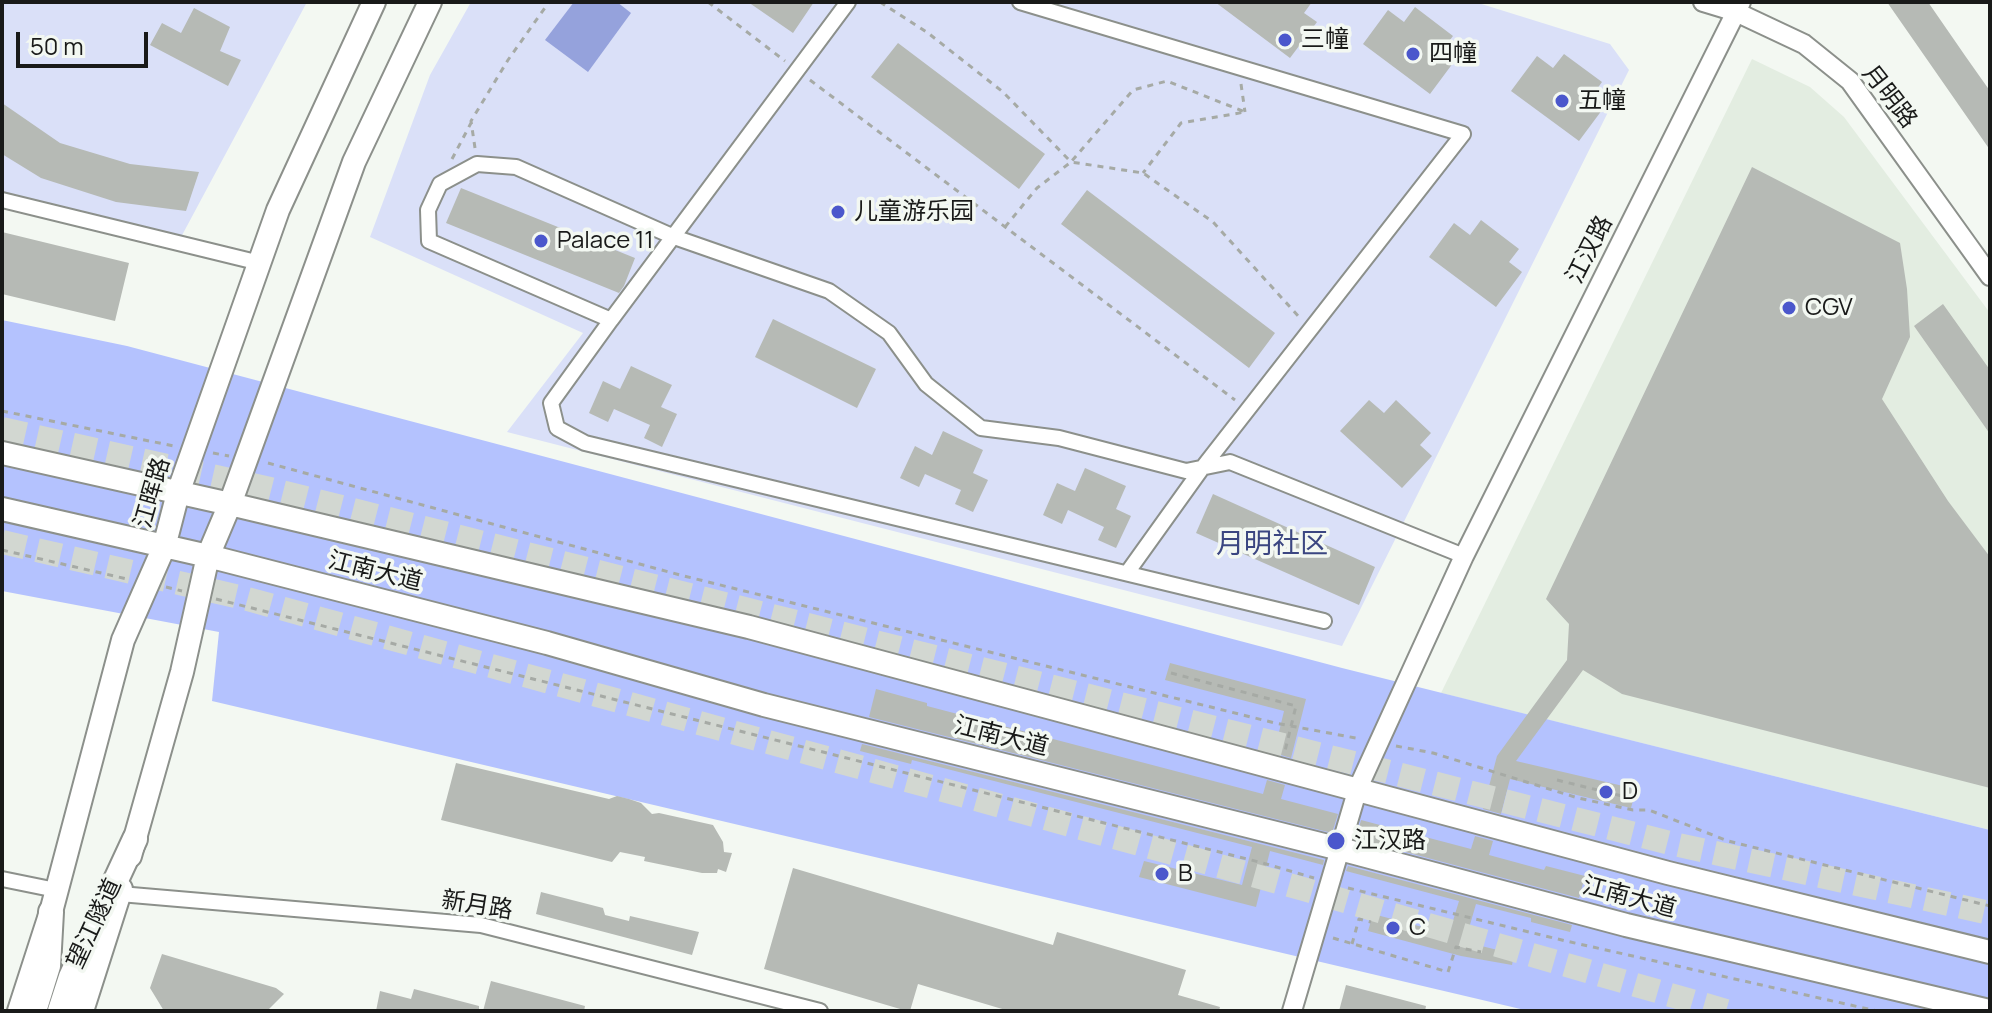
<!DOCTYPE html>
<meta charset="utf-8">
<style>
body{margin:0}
#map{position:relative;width:1992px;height:1013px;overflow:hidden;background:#f3f8f2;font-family:Manrope,sans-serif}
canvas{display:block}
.frame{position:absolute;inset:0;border:4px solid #191a19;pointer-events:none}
.scale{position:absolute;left:16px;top:32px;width:132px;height:36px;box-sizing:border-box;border:4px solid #191a19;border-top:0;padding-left:10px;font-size:24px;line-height:28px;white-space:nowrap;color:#191a19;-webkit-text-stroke:6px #f3f8f2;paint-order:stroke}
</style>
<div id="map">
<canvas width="1992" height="1013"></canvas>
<div class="frame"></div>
<div class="scale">50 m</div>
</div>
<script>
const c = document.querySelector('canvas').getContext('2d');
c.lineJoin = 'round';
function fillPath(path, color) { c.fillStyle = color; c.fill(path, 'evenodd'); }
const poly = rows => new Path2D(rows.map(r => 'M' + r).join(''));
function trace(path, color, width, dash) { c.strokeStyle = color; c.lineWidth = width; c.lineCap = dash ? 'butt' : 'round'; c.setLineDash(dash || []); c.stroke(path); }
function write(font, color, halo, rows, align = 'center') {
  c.font = font + ' Manrope,"Noto Sans SC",sans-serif'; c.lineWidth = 7; c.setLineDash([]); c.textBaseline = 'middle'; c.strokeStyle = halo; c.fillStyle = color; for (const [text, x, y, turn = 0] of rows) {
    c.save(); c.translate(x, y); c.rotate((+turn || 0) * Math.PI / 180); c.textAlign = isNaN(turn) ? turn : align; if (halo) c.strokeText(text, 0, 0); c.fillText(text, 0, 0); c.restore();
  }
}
fillPath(poly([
 [1752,59,1810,87,1844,117,1990,313,1990,830,1441,693]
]), '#e3ede1');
fillPath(poly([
 [2,2,307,2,180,239,2,195],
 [471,2,1475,2,1610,44,1629,70,1342,646,507,432,583,333,370,237,430,75]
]), '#dae0f8');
fillPath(poly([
 [2,320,127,346,1342,668,1990,830,1990,1011,1529,1011,212,701,219,632,2,591]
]), '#b4c2fe');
fillPath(poly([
 [574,2,617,2,631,13,588,72,545,40]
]), '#95a2dc');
fillPath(poly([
 [748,2,814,2,793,33],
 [1215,2,1312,2,1304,13,1317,22,1290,58],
 [1887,2,1928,2,1966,57,1990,91,1990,150],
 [1415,7,1453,36,1443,49,1456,59,1430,94,1363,44,1388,10,1404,22],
 [194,8,230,27,220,51,241,60,228,86,150,45,162,23,181,33],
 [898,43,1045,154,1019,189,871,77],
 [1564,54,1602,82,1592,96,1605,106,1579,141,1511,91,1537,56,1553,68],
 [2,103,60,143,130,164,199,172,186,211,116,202,41,178,2,154],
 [1752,167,1900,243,1907,289,1910,337,1882,399,1948,501,1990,557,1990,788,1622,694,1583,670,1516,761,1636,789,1631,808,1510,779,1501,814,1483,809,1497,756,1567,660,1569,624,1546,599],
 [461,188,635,258,624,286,619,293,446,223],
 [1087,190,1275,333,1249,368,1061,224],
 [1481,220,1519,249,1509,262,1522,272,1496,307,1429,257,1454,223,1470,235],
 [2,232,129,263,115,321,2,294],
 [1943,304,1990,370,1990,434,1914,326],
 [773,319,876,369,857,408,755,357],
 [631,366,672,385,661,407,677,414,662,447,644,438,650,425,614,409,608,422,589,413,603,381,620,389],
 [1369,400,1384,413,1396,400,1431,433,1420,445,1432,456,1402,488,1340,431],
 [943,431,983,450,973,473,988,480,973,512,955,504,961,490,925,474,919,487,900,478,915,446,932,455],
 [1085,468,1126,486,1116,509,1131,516,1116,548,1098,540,1104,527,1068,510,1062,524,1043,515,1057,483,1075,491],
 [1213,494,1375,567,1359,605,1196,533],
 [1170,663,1306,699,1291,758,1274,753,1284,711,1165,680],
 [876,689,927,703,927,706,1263,794,1267,780,1285,785,1281,799,1338,814,1332,833,869,717],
 [862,744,1324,860,1323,865,1270,851,1256,907,1139,877,1144,861,1242,885,1252,847,912,760,911,764,860,751],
 [456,763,609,799,617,796,629,799,641,803,652,814,659,813,713,825,723,842,724,852,732,853,726,872,718,869,717,873,702,873,644,861,645,857,620,852,612,862,441,820],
 [1361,820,1471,849,1475,836,1493,841,1489,855,1544,870,1546,866,1585,876,1579,898,1356,839],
 [1348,866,1572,925,1570,932,1531,922,1531,918,1476,904,1465,942,1514,954,1512,965,1461,956,1368,931,1373,914,1449,934,1459,901,1346,871],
 [793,868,1053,945,1057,932,1186,970,1178,995,1220,1007,1219,1011,1009,1011,918,984,910,1011,907,1011,764,969],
 [541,892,603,908,605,915,629,921,630,916,699,932,692,955,536,914],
 [162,954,276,988,284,994,267,1011,164,1011,150,988],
 [491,981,585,1006,584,1011,483,1011],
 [1346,985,1426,1006,1425,1011,1339,1011],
 [414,989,479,1006,479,1011,376,1011,380,991,411,999]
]), '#b6bab5');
trace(poly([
 [2,429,270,489,1674,844,1990,913],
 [2,542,244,598,1307,890,1726,1011]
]), '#d2d7d1', 24, [24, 12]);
const minor = poly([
 [1020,2,1463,134,1203,467,1127,573],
 [2,200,260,263],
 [611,320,848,2],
 [1324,621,585,443,557,428,551,403,611,320,429,241,428,210,440,184,477,164,516,167,674,237,829,291,889,333,926,384,981,428,1059,438,1186,471,1230,462,1464,556],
 [2,879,56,890],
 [120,894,481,925,820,1011]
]);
const tertiary = poly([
 [1703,2,1736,12,1804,44,1850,81,1990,276],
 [1292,1011,1358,788,1464,556,1741,2]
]);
const primary = poly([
 [2,453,230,504,749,627,1668,873,1990,952],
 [2,509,208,556,547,643,764,705,1340,849,1626,925,1989,1011],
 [130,856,182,672,208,556,230,504,354,162,430,2],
 [19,1011,51,912,123,640,164,547,178,493,278,210,374,2],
 [82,1011,121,889]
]);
const trunk = poly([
 [34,1011,48,966,51,912],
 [60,1011,71,977,135,839]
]);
trace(minor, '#8c908b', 18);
trace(tertiary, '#8c908b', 22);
trace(primary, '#8c908b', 26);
trace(trunk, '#8c908b', 28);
trace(poly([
 [708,2,785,61],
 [880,2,928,33,1003,92,1071,162,1133,90,1167,81,1245,112,1181,123,1143,173],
 [810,80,1235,400],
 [1241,84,1245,112],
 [475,148,471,121,508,60,549,2],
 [452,159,471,123],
 [1005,227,1037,188,1071,162,1143,173,1213,222,1300,318],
 [2,411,174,446],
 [213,453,229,456],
 [268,463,680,575,1275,723,1361,739],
 [2,550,127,579],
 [166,587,182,591],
 [216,599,1263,863,1314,878],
 [1171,673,1296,706,1285,751],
 [1396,746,1433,753,1578,798,1633,810,1649,810,1728,841,1990,906],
 [1557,780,1626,797],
 [1348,888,1566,941,1877,1011],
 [1333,938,1448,972,1456,947,1481,952],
 [1352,944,1359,919,1371,922]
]), '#a6aaa5', 3, [6, 6]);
trace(minor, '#fff', 14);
trace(tertiary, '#fff', 18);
trace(primary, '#fff', 22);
trace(trunk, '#fff', 24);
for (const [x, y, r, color] of [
 [1285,40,8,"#4b57cc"],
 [1413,54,8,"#4b57cc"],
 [1562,101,8,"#4b57cc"],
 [838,212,8,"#4b57cc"],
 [541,241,8,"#4b57cc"],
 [1789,308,8,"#4b57cc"],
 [1606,792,8,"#4b57cc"],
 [1336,841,10,"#4b57cc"],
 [1162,874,8,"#4b57cc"],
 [1393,928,8,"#4b57cc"]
]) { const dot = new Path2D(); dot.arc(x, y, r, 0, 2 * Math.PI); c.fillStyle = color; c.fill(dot); trace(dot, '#f3f8f2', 3); }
write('24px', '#191a19', '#f3f8f2', [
 ["三幢",1301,40],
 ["四幢",1429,54],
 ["五幢",1578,101],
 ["儿童游乐园",854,212],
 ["Palace 11",557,241],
 ["CGV",1805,308],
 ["D",1622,792],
 ["江汉路",1354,841],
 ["B",1178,874],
 ["C",1409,928]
], 'left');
write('24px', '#191a19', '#f3f8f2', [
 ["月明路",1889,97,52],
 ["江汉路",1590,250,-63],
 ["江晖路",153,493,-74],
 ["江南大道",375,572,14],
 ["江南大道",1001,737,14],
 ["江南大道",1629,898,15],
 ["新月路",477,906,9],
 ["望江隧道",95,924,-65]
]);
write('28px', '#3b4681', '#f3f8f2', [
 ["月明社区",1272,545]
]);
</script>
